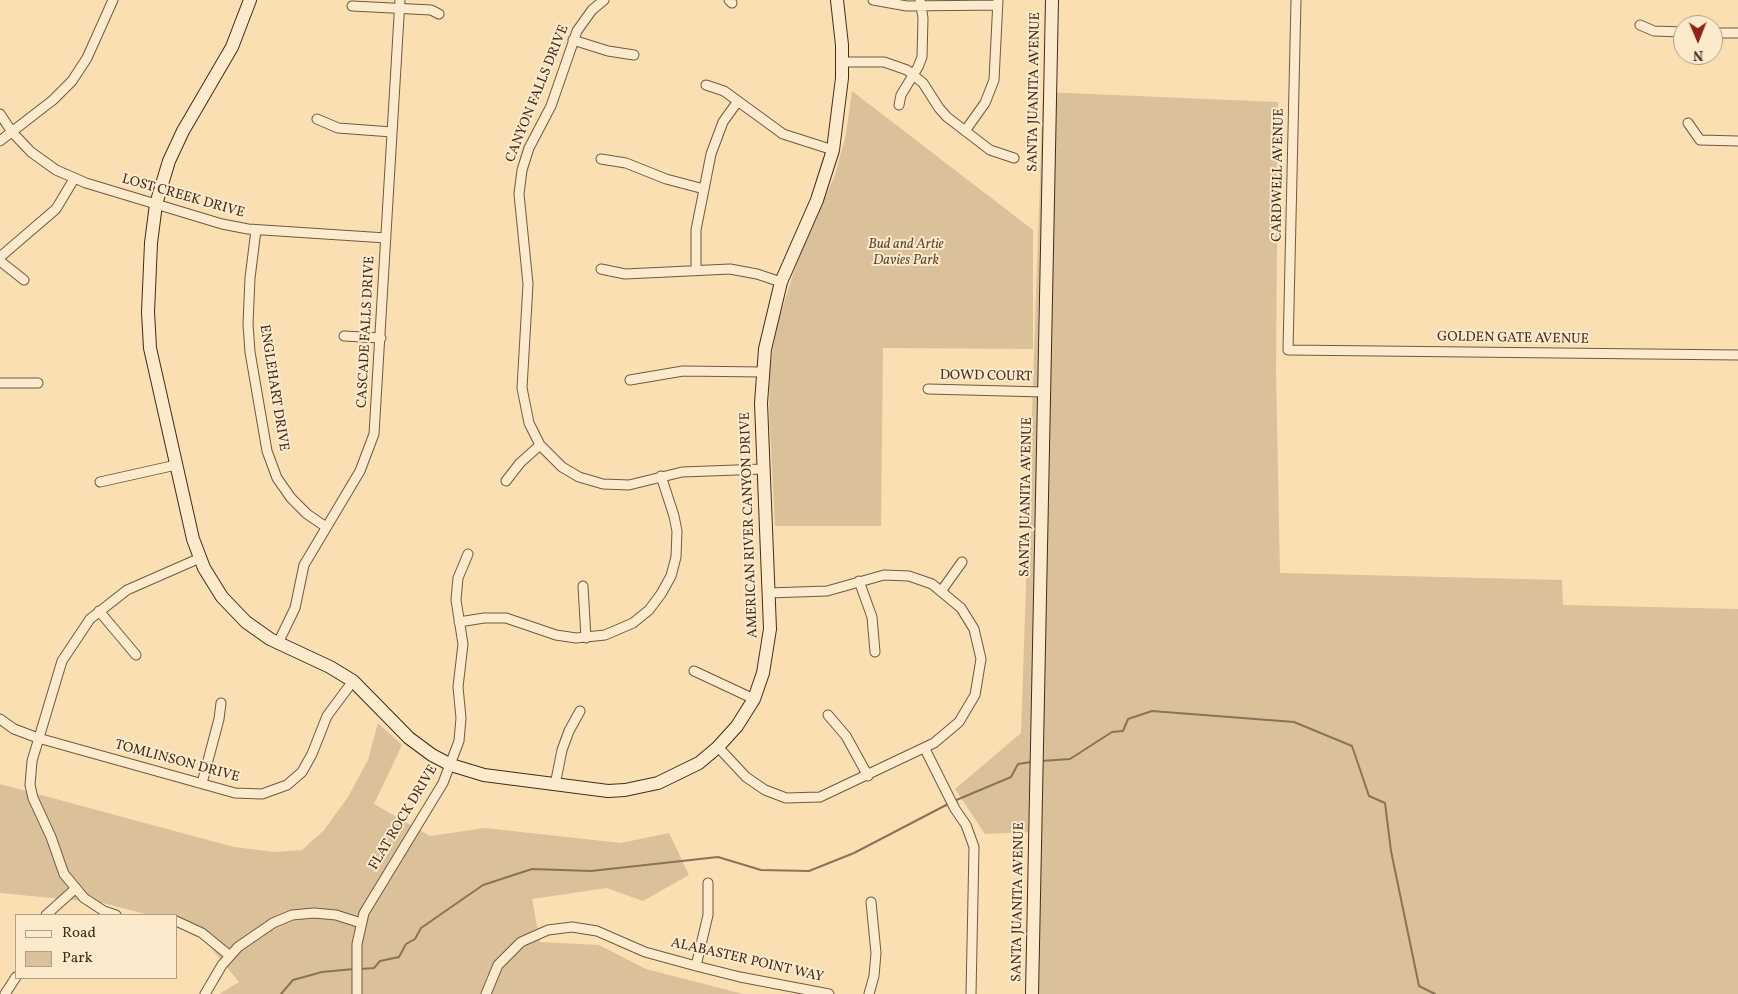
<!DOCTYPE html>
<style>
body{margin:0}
#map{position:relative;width:1738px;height:994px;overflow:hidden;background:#fadfb2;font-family:Vollkorn,serif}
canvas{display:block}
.legend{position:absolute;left:15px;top:914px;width:162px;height:65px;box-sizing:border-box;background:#fceacd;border:1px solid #b19e87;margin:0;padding:6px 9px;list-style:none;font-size:15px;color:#412c1d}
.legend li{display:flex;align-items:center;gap:10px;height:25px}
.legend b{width:25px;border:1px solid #b19e87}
.north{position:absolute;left:1673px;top:15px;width:50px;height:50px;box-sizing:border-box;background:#fceacd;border:1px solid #b19e87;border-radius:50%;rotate:179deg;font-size:14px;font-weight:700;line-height:20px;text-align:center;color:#412c1d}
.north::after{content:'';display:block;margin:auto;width:18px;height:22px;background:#8f2418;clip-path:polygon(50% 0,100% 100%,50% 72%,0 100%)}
</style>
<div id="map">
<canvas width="1738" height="994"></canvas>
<ul class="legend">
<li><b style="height:6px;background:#fceacd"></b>Road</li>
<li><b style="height:14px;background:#dbc199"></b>Park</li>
</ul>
<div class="north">N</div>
</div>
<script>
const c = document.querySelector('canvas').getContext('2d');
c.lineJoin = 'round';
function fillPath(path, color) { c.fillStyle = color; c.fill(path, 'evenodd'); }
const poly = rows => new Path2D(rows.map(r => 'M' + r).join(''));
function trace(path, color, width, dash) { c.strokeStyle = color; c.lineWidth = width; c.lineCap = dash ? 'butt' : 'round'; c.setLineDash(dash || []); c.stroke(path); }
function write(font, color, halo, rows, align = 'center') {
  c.font = font + ' Vollkorn,serif'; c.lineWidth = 4; c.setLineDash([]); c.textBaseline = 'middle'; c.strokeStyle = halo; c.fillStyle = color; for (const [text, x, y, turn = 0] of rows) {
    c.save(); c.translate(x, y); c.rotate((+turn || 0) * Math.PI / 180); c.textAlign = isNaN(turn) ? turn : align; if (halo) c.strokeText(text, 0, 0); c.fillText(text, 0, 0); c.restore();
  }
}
fillPath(poly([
 [852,91,1033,230,1033,349,883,348,881,526,775,526,769,409,770,369,776,328,797,262,835,175,846,134],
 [1043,92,1278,102,1276,371,1280,573,1562,580,1563,605,1738,609,1738,994,1034,994,1032,832,985,834,955,789,1021,733],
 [378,723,402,745,374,804,430,836,485,828,621,843,669,833,689,875,643,901,607,888,532,899,540,942,599,945,646,969,743,994,219,994,239,982,194,927,176,922,176,915,150,915,103,903,0,893,0,784,234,847,275,852,302,850,324,830,348,797,368,760]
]), '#dbc199');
trace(poly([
 [1041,761,1070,759,1112,732,1123,731,1128,719,1152,711,1294,722,1352,746,1369,796,1385,803,1391,851,1419,986,1435,994],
 [954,801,1011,777,1018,764,1031,762],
 [361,969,374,968,380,961,399,957,406,944,415,939,421,928,483,885,532,869,591,871,718,857,761,870,809,871,854,853,950,803],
 [281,994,293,980,322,972,354,969]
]), '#8a7358', 2);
const street = poly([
 [604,0,592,10,577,31,551,106,529,148,522,170,519,194,528,284,522,388,529,423,540,445,562,467,579,477,603,484,629,485,682,472,763,469],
 [729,0,732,3],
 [873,0,907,6,998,5],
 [1296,0,1288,350,1738,355],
 [352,6,431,10,439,14],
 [1640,25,1654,31,1683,32],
 [1713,33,1738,33],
 [573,40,608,51,634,55],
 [843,62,884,62,907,70,923,83,939,108,947,117,990,150,1014,158],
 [706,85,724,91,783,134,833,150],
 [899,105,901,95,918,67,922,57,923,18,920,0],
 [0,114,12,132,31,152,56,170,86,183,222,224,248,229,386,238],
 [317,119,338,128,392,132],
 [1688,123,1700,140,1738,141],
 [965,131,985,103,994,80,998,0],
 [0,141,53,100,72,81,87,58,113,0],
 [601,159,626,163,666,179,704,189],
 [256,230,250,278,248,324,250,352,267,451,277,478,291,498,307,514,326,527],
 [0,257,56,209,74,179],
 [0,261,24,280],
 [601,269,625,274,730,269,757,274,781,282],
 [696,271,696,230,711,154,723,122,738,101],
 [344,336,381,338],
 [630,380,683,371,762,372],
 [0,383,38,383],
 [928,389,1044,392],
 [506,481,520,463,540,445],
 [100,482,176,465],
 [859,581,872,617,875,652],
 [583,586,586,638],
 [942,590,962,562],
 [99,611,136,655],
 [459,622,484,618,506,618,556,635,576,638,605,635,633,623,649,610,661,594,671,576,676,557,677,531,674,516,661,476],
 [278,643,295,608,304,565,360,471,374,434,400,0],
 [694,671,754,699],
 [828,715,846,736,868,776],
 [0,719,14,729,38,738,235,793,262,794,287,785,302,772,312,754,327,716,353,681],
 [718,747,746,777,765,790,786,798,820,797,934,743,959,722,975,695,981,659,974,629,961,608,932,584,909,576,884,575,827,591,768,593],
 [925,749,955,809,966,825,974,847,971,994],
 [202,783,219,719,221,703],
 [555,785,562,750,569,731,580,711],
 [46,915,75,889],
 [116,915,104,911,84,898,64,874,51,837,33,798,30,785,32,761,62,661,90,619,127,590,200,558],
 [176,921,202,933,230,956],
 [696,966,708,915,708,883],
 [5,994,16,977],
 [205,994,222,965,238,947,273,923,292,915,314,913,336,915,361,923],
 [357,994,357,944,364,913,443,783,459,741,461,718,458,687,463,644,456,600,458,578,468,554],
 [486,994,498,965,521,942,548,930,572,927,597,931,645,952,696,966,740,977,829,994],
 [869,994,874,976,876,953,871,902]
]);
const secondary = poly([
 [250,0,232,47,183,131,169,161,156,204,151,243,148,312,150,348,193,539,204,568,222,597,246,622,270,639,330,667,353,681,409,738,432,755,451,765,484,775,608,791,625,790,658,783,699,763,718,747,737,726,754,699,763,673,770,629,761,403,765,349,781,282,817,200,833,150,842,78,842,45,837,0],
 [1032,994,1052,0]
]);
trace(street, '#6f5942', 11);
trace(secondary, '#412c1d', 14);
trace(street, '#fceacd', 9);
trace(secondary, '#fceacd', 12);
write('14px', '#412c1d', '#fceacd', [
 ["SANTA JUANITA AVENUE",1035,92,-89],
 ["CANYON FALLS DRIVE",538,94,-68],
 ["CARDWELL AVENUE",1279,175,-89],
 ["LOST CREEK DRIVE",183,197,16],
 ["CASCADE FALLS DRIVE",367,332,-87],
 ["GOLDEN GATE AVENUE",1513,339,1],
 ["DOWD COURT",986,377,1],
 ["ENGLEHART DRIVE",273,388,81],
 ["SANTA JUANITA AVENUE",1027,497,-89],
 ["AMERICAN RIVER CANYON DRIVE",750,525,-92],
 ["TOMLINSON DRIVE",177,762,15],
 ["FLAT ROCK DRIVE",404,818,-59],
 ["SANTA JUANITA AVENUE",1019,902,-89],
 ["ALABASTER POINT WAY",747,961,13]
]);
write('italic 14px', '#604a36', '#fceacd', [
 ["Bud and Artie",906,245],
 ["Davies Park",906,261]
]);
</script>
